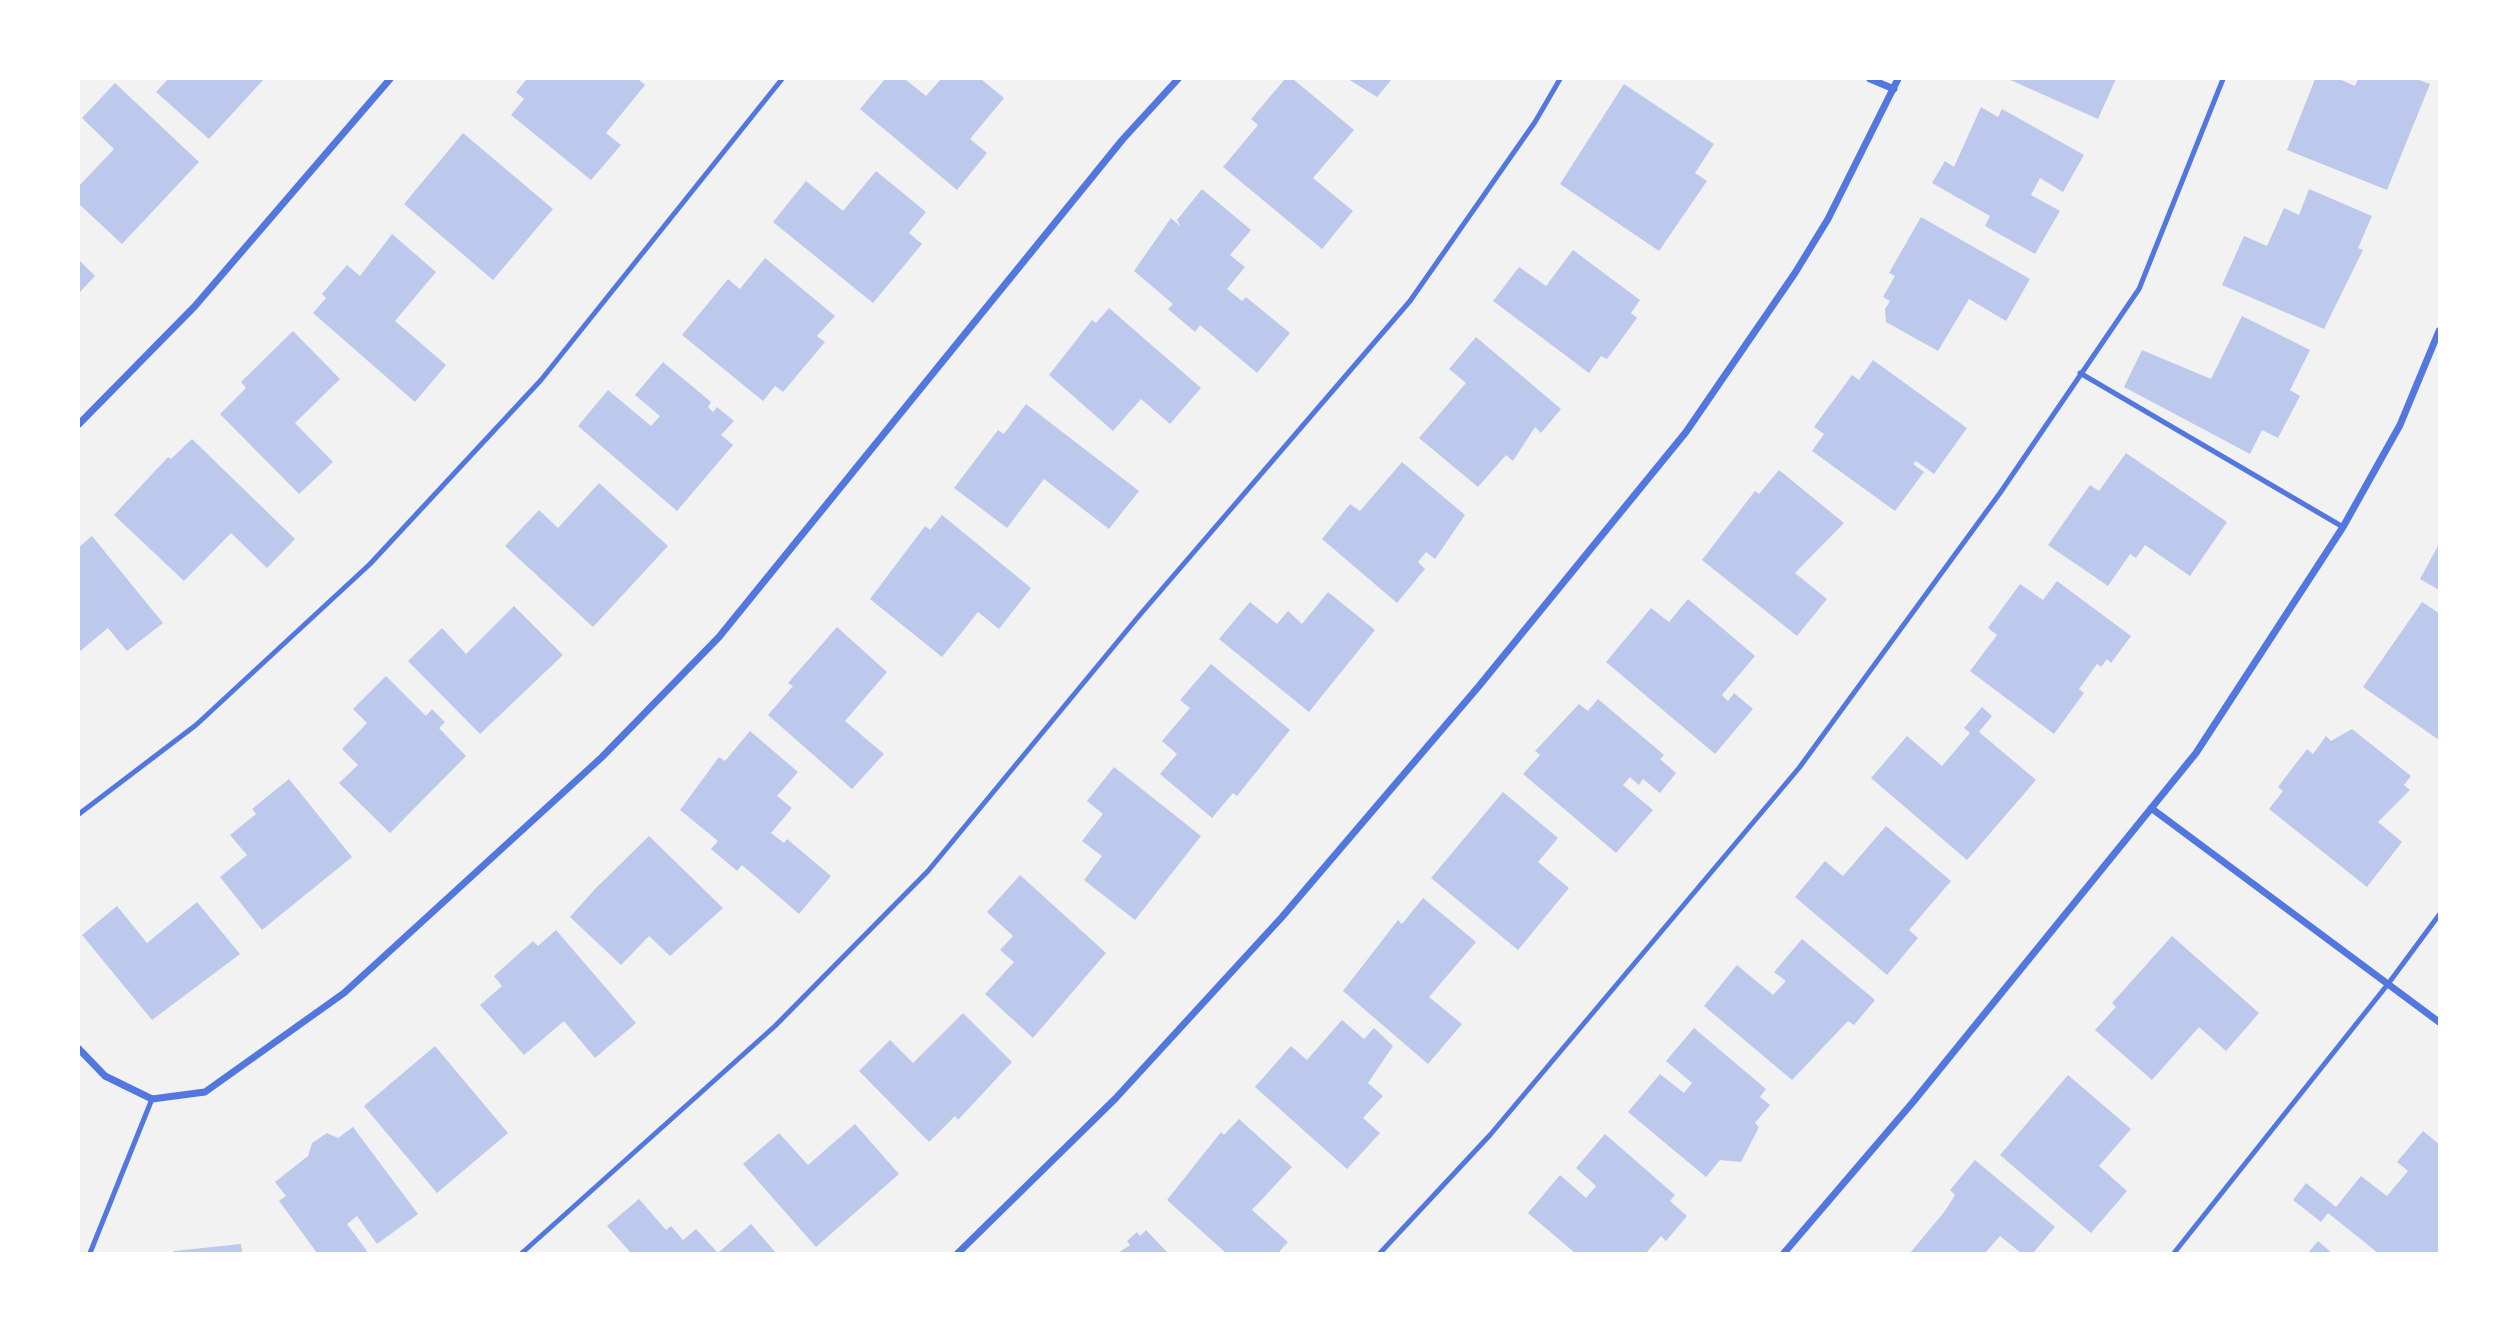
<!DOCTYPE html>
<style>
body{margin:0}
#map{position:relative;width:2518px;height:1332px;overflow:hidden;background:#f2f2f2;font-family:"Roboto Condensed",sans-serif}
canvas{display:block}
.frame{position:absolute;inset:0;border:80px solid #fff;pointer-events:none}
</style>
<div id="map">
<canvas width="2518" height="1332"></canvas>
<div class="frame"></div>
</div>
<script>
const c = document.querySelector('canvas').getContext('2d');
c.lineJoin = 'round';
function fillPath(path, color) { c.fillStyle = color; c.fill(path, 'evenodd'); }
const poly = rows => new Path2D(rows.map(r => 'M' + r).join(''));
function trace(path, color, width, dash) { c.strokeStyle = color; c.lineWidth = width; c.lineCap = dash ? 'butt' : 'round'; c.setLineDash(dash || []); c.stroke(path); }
fillPath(poly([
 [168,79,264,79,209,139,156,92],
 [527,79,638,79,645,85,606,133,621,145,591,180,511,115,524,99,516,92],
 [885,79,905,79,926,96,941,79,981,79,1004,98,970,139,987,153,957,190,860,109],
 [1285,79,1293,79,1354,130,1313,178,1353,211,1322,249,1223,167,1258,125,1251,119],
 [1348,79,1392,79,1377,97],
 [2008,79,2116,79,2098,119],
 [2315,79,2339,79,2355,86,2358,79,2416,79,2430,84,2387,190,2287,150],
 [115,83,199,162,122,244,79,204,79,186,114,149,82,118],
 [1624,84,1714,144,1695,173,1707,181,1659,251,1560,184],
 [1981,107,1998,117,2002,109,2084,155,2063,192,2040,178,2031,195,2060,211,2035,254,1985,226,1990,216,1932,183,1945,161,1954,167],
 [463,133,553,209,493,280,404,204],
 [876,171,926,212,909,233,922,244,873,303,773,222,806,181,843,211],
 [1202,189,1251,230,1230,255,1245,267,1227,289,1242,301,1246,297,1290,333,1257,373,1200,325,1195,332,1168,309,1173,304,1134,271,1171,218,1181,227,1177,220],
 [2309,189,2372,216,2358,248,2363,250,2324,329,2222,285,2244,236,2267,246,2284,208,2299,215],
 [1921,217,2030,279,2006,321,1969,299,1938,351,1886,322,1885,309,1890,301,1883,297,1895,276,1889,273],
 [392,234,436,272,395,321,446,365,415,402,313,313,326,298,322,294,347,265,360,276],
 [1573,250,1640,300,1631,313,1637,318,1607,359,1601,356,1589,373,1493,301,1519,267,1546,286],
 [765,258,835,316,817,336,825,342,783,392,775,386,763,401,682,335,728,279,740,289],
 [79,260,95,276,79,293],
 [1109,308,1201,388,1170,424,1141,399,1113,431,1049,375,1092,320,1096,323],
 [2242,316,2310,350,2290,390,2300,396,2278,438,2262,430,2250,454,2124,387,2142,350,2211,379],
 [293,331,340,379,295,423,333,462,299,494,220,414,246,388,241,382],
 [1476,337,1561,409,1541,433,1535,427,1513,461,1506,455,1478,487,1419,438,1466,383,1449,369],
 [1873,360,1967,428,1934,474,1916,461,1913,464,1924,472,1895,511,1812,451,1824,434,1814,427,1852,375,1859,380],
 [663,362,711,402,708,407,713,412,717,407,734,421,721,435,733,445,677,511,578,426,608,390,651,426,660,416,635,395],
 [1026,404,1139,491,1109,529,1044,479,1007,528,954,488,998,430,1004,434],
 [192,439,295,539,267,568,231,533,184,581,114,515,168,457,171,459],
 [2126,453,2227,522,2190,576,2145,545,2136,558,2130,554,2108,586,2048,545,2090,485,2099,491],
 [1402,462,1465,515,1435,559,1426,552,1418,562,1425,569,1397,603,1322,539,1350,504,1360,511],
 [1779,470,1844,523,1795,573,1827,599,1797,636,1702,560,1755,491,1759,494],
 [599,483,668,546,593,627,505,546,539,510,558,528],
 [942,515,1031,588,999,629,978,612,942,657,870,599,925,526,930,530],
 [92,536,163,623,127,651,108,628,79,652,79,547],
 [2439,544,2439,590,2420,579],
 [2057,581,2131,636,2111,663,2107,659,2101,667,2097,664,2079,689,2084,693,2054,734,1970,671,1997,635,1988,628,2020,584,2043,600],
 [1328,592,1375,630,1309,712,1219,639,1250,602,1277,624,1288,611,1302,624],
 [1688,599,1755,656,1722,695,1728,701,1734,693,1753,709,1715,754,1606,662,1651,608,1669,622],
 [2422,602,2439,613,2439,740,2363,687],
 [514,606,563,655,480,734,408,661,442,628,466,654],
 [837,627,887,672,845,721,884,754,852,789,768,715,793,686,788,683],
 [1211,664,1290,730,1237,796,1233,793,1212,818,1160,774,1177,754,1162,741,1190,708,1180,700],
 [386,676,426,716,432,709,445,722,439,728,466,756,390,833,339,783,358,765,342,749,367,723,353,709],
 [1598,699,1664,755,1660,759,1676,773,1660,793,1643,779,1639,785,1630,777,1623,785,1653,810,1616,853,1523,774,1540,755,1535,751,1579,704,1588,711],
 [1982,707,1992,716,1979,732,2036,780,1967,860,1871,778,1907,736,1942,766,1970,733,1964,728],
 [2352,729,2411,776,2404,785,2410,790,2378,822,2402,842,2367,887,2269,809,2283,791,2278,787,2307,749,2313,754,2326,736,2331,741],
 [750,731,798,772,777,796,792,808,771,833,784,843,787,839,831,876,799,914,742,865,737,871,711,849,718,841,680,810,719,757,725,761],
 [1114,767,1201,836,1135,920,1084,880,1102,856,1082,841,1103,814,1087,801],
 [289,779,352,857,262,930,220,877,247,855,230,835,256,814,252,809],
 [1503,792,1558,838,1538,862,1569,888,1518,950,1431,878],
 [1886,826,1951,881,1909,930,1918,938,1887,975,1795,897,1825,861,1843,876],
 [649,836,723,908,670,956,649,936,621,965,570,917,595,889],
 [1020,875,1106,953,1033,1038,985,994,1014,962,1000,950,1013,936,987,912],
 [1423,898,1476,942,1429,997,1462,1024,1428,1064,1343,991,1398,920,1402,924],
 [197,902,240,954,152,1020,82,935,117,906,147,943],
 [556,930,636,1023,595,1058,564,1021,524,1055,480,1005,502,986,494,976,533,941,538,946],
 [2172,936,2259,1013,2226,1051,2199,1027,2152,1080,2095,1030,2116,1007,2112,1003],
 [1802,939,1875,1000,1854,1025,1848,1021,1792,1080,1704,1006,1737,965,1773,995,1786,981,1774,972],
 [963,1013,1012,1062,958,1120,955,1116,929,1142,859,1071,890,1040,913,1063],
 [1342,1020,1364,1039,1374,1028,1393,1046,1368,1083,1383,1096,1363,1118,1380,1133,1347,1169,1255,1087,1291,1046,1307,1060],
 [1694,1028,1766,1089,1760,1097,1770,1105,1755,1123,1759,1127,1741,1162,1720,1160,1706,1177,1628,1112,1660,1074,1684,1093,1692,1083,1666,1061],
 [435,1046,508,1133,437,1193,364,1106],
 [2068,1075,2131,1129,2099,1166,2127,1191,2091,1233,2000,1155],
 [1239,1119,1292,1167,1252,1210,1288,1242,1278,1253,1226,1253,1167,1200,1221,1132,1224,1135],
 [855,1124,899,1174,816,1247,743,1164,779,1133,808,1165],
 [353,1127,418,1214,377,1244,357,1216,347,1224,367,1251,364,1253,317,1253,279,1201,286,1196,275,1182,308,1156,312,1143,327,1133,338,1138],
 [2423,1131,2439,1144,2439,1253,2378,1253,2328,1213,2321,1222,2293,1200,2306,1183,2336,1207,2361,1176,2387,1196,2408,1171,2397,1162],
 [1605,1134,1675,1195,1670,1201,1687,1216,1666,1241,1661,1236,1646,1253,1575,1253,1528,1213,1560,1175,1586,1198,1596,1186,1576,1168],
 [1975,1160,2055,1227,2033,1253,2021,1253,2000,1236,1985,1253,1910,1253,1945,1211,1955,1195,1950,1190],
 [639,1199,666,1230,671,1226,683,1240,696,1229,718,1253,751,1224,776,1253,631,1253,607,1226],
 [1146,1230,1168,1253,1118,1253,1130,1245,1127,1241,1137,1232,1140,1236],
 [2318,1241,2332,1253,2308,1253],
 [241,1244,242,1253,174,1253,174,1251]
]), '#bdc9ec');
trace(poly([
 [2080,373,2343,527],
 [79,814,196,725,370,564,541,380,782,79],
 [90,1253,152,1099],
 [522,1253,775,1026,928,871,1138,617,1410,301,1535,122,1560,79],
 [1380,1253,1490,1135,1799,768,2000,493,2139,289,2223,79],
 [2174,1253,2388,984,2439,915]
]), '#5277de', 5);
trace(poly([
 [1870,79,1894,89],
 [79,424,195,306,390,79],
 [2151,808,2439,1022],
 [79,1049,105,1076,152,1099,205,1092,344,993,602,757,719,637,1123,139,1178,79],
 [958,1253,1115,1099,1282,917,1479,686,1686,432,1795,273,1828,219,1898,79],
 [1784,1253,1913,1102,2196,753,2343,527,2400,425,2439,331]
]), '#5277de', 7);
</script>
